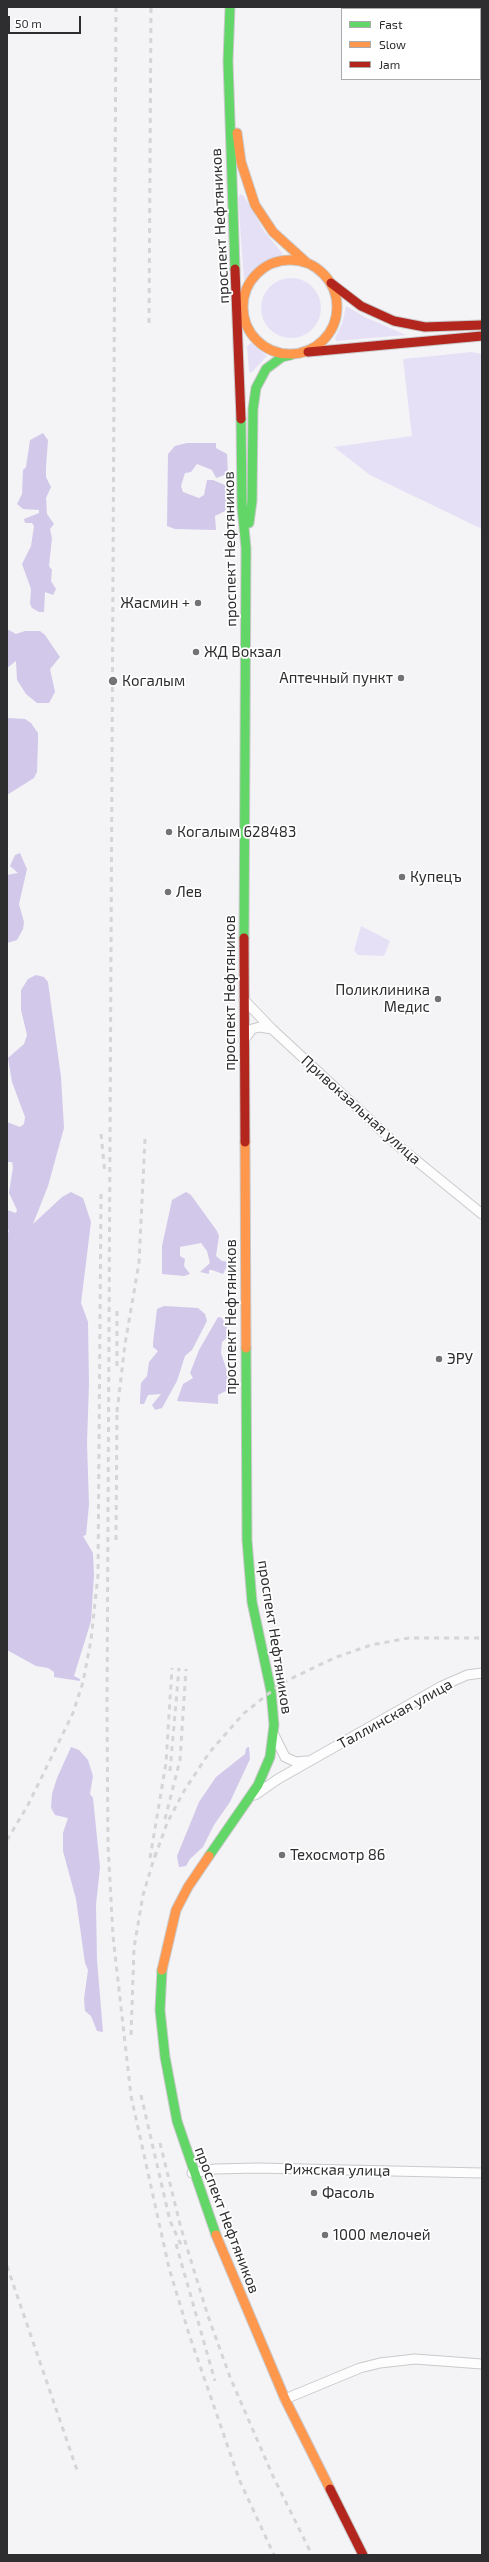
<!DOCTYPE html>
<meta charset="utf-8">
<style>
body{margin:0}
#map{position:relative;width:489px;height:2562px;overflow:hidden;background:#f4f3f6;font-family:"Exo 2",sans-serif}
canvas{display:block}
.frame{position:absolute;inset:0;border:8px solid #2e2d2f;pointer-events:none}
.legend{position:absolute;left:341px;top:8px;width:140px;height:72px;box-sizing:border-box;background:#fff;border:1px solid #ababac;margin:0;padding:5px 7px;list-style:none;font-size:12px;color:#2e2d2f}
.legend li{display:flex;align-items:center;gap:8px;height:20px}
.legend b{width:20px;border:1px solid #ababac}
.scale{position:absolute;left:8px;top:16px;width:73px;height:18px;box-sizing:border-box;border:2px solid #2e2d2f;border-top:0;padding-left:5px;font-size:12px;line-height:14px;white-space:nowrap;color:#2e2d2f;-webkit-text-stroke:3px #fff;paint-order:stroke}
</style>
<div id="map">
<canvas width="489" height="2562"></canvas>
<div class="frame"></div>
<ul class="legend">
<li><b style="height:5px;background:#63d668"></b>Fast</li>
<li><b style="height:5px;background:#ff974d"></b>Slow</li>
<li><b style="height:5px;background:#b3261e"></b>Jam</li>
</ul>
<div class="scale">50 m</div>
</div>
<script>
const c = document.querySelector('canvas').getContext('2d');
c.lineJoin = 'round';
function fillPath(path, color) { c.fillStyle = color; c.fill(path, 'evenodd'); }
const poly = rows => new Path2D(rows.map(r => 'M' + r).join(''));
function trace(path, color, width, dash) { c.strokeStyle = color; c.lineWidth = width; c.lineCap = dash ? 'butt' : 'round'; c.setLineDash(dash || []); c.stroke(path); }
function write(font, color, halo, rows, align = 'center') {
  c.font = font + ' "Exo 2",sans-serif'; c.lineWidth = 3.5; c.setLineDash([]); c.textBaseline = 'middle'; c.strokeStyle = halo; c.fillStyle = color; for (const [text, x, y, turn = 0] of rows) {
    c.save(); c.translate(x, y); c.rotate((+turn || 0) * Math.PI / 180); c.textAlign = isNaN(turn) ? turn : align; if (halo) c.strokeText(text, 0, 0); c.fillText(text, 0, 0); c.restore();
  }
}
fillPath(poly([
 [240,194,244,196,264,231,283,254,262,263,244,280,238,198],
 '261 308a30 30 0 1 1 60 0a30 30 0 1 1-60 0Z',
 [346,306,367,318,406,335,336,341,335,338,342,324],
 [251,343,267,356,251,373,249,371,247,346],
 [472,352,482,354,482,529,370,475,334,447,412,436,403,359],
 [361,926,390,941,384,956,358,955,354,950]
]), '#e6e0f6');
fillPath(poly([
 [43,433,48,440,46,467,46,477,51,487,46,498,47,514,54,524,50,529,52,538,49,566,52,570,51,581,56,589,53,595,45,592,44,612,39,612,32,608,30,604,31,589,22,564,31,546,34,526,32,523,25,523,24,519,39,513,39,510,23,509,17,504,22,494,23,470,26,467,30,440],
 [187,443,216,443,216,448,227,454,228,474,216,478,212,470,197,464,191,472,185,473,181,486,183,492,199,498,204,495,207,480,213,480,232,488,232,497,225,511,215,516,216,530,175,529,167,526,168,454,175,446],
 [7,629,16,634,25,631,40,631,45,635,60,657,50,669,55,692,49,703,37,703,26,694,17,680,16,661,7,668],
 [7,718,25,719,31,723,38,733,38,742,37,772,34,778,7,795],
 [20,853,27,869,19,904,24,922,23,929,17,940,7,943,7,875,18,873,10,866,15,855],
 [36,975,44,977,48,982,61,1077,64,1128,48,1186,33,1224,62,1197,71,1192,83,1198,91,1222,81,1303,88,1322,89,1384,87,1443,89,1505,86,1535,83,1536,93,1553,94,1575,91,1621,74,1676,80,1679,80,1681,54,1677,54,1672,48,1668,36,1666,7,1650,7,1237,9,1230,7,1230,7,1210,16,1213,17,1210,9,1193,13,1167,12,1162,7,1162,7,1122,20,1127,24,1124,25,1117,12,1082,8,1058,24,1044,27,1035,21,1010,21,990,28,979],
 [186,1192,191,1195,217,1231,219,1236,216,1256,222,1261,230,1262,231,1266,226,1268,223,1274,212,1270,209,1270,209,1274,200,1272,210,1263,207,1251,201,1243,180,1247,180,1256,185,1259,184,1266,190,1274,184,1276,162,1274,162,1246,172,1200],
 [164,1306,198,1308,205,1314,207,1321,192,1350,185,1356,177,1381,162,1408,155,1410,152,1405,161,1394,148,1395,144,1404,140,1404,140,1400,141,1383,147,1376,149,1362,158,1351,153,1347,153,1343,157,1309],
 [218,1317,222,1318,229,1331,229,1336,222,1342,221,1353,229,1377,226,1391,218,1395,218,1404,177,1401,183,1384,193,1378,190,1373,199,1350],
 [71,1747,79,1750,88,1760,93,1776,90,1794,93,1798,100,1867,96,1905,97,1960,103,2032,97,2031,91,2016,85,2011,84,1999,88,1970,85,1963,76,1899,63,1851,63,1833,68,1818,55,1815,51,1808,52,1794,57,1778],
 [249,1747,250,1759,230,1802,214,1825,203,1847,190,1859,186,1866,179,1867,177,1856,199,1802,216,1777,245,1754,246,1748]
]), '#d2c9ea');
const street = poly([
 [244,1000,272,1029,396,1144,482,1214],
 [244,1040,252,1029,260,1027,272,1029],
 [274,1735,285,1757,296,1762,306,1761],
 [255,1795,278,1779,442,1686,467,1675,482,1673],
 [192,2173,215,2169,257,2168,482,2173],
 [285,2399,360,2368,380,2363,415,2359,482,2364]
]);
const fast = poly([
 [230,7,228,61,235,269],
 [241,419,242,507,246,548,244,938],
 [249,523,252,501,253,409,256,388,266,369,282,357,291,355],
 [209,1856,258,1785,270,1757,274,1725,271,1691,252,1602,247,1540,246,1348],
 [162,1970,160,2010,165,2057,177,2121,216,2235]
]);
const slow = poly([
 [237,133,241,162,255,205,273,232,306,262],
 '243 307a47 47 0 1 1 94 0a47 47 0 1 1-94 0Z',
 [245,1142,246,1348],
 [162,1970,176,1910,188,1887,209,1856],
 [216,2235,285,2399,330,2489]
]);
const jam = poly([
 [235,269,241,419],
 [331,283,361,306,394,321,425,327,482,325],
 [308,352,482,336],
 [244,938,245,1142],
 [330,2489,363,2555]
]);
trace(street, '#cac9cb', 11);
trace(fast, '#cac9cb', 11);
trace(slow, '#cac9cb', 11);
trace(jam, '#cac9cb', 11);
trace(street, '#fdfdfe', 9);
trace(fast, '#63d668', 9);
trace(slow, '#ff974d', 9);
trace(jam, '#b3261e', 9);
trace(poly([
 [116,7,107,1708,108,1845,113,1936,131,2096,169,2268,189,2334,239,2479,274,2555],
 [149,323,151,7],
 [101,1134,105,1174],
 [117,1366,117,1307],
 [117,1412,125,1344,139,1263,145,1139],
 [116,1540,117,1408],
 [170,1771,179,1668],
 [165,1819,180,1760,186,1669],
 [7,1840,28,1805,73,1713,83,1682,91,1640,98,1575,101,1193],
 [155,1857,167,1823,184,1791,209,1753,243,1714,282,1683,334,1658,371,1645,409,1638,482,1638],
 [150,1858,166,1763,172,1668],
 [131,2035,134,1948,143,1895,156,1852],
 [141,2095,170,2221,183,2249],
 [160,2143,181,2228,208,2316,230,2377,272,2474,312,2555],
 [176,2244,215,2381],
 [7,2266,78,2473]
]), '#d5d4d6', 3, [5, 5]);
for (const [x, y, r, color] of [
 [198,603,4,"#737275"],
 [196,652,4,"#737275"],
 [401,678,4,"#737275"],
 [113,681,5,"#737275"],
 [169,832,4,"#737275"],
 [402,877,4,"#737275"],
 [168,892,4,"#737275"],
 [438,999,4,"#737275"],
 [439,1359,4,"#737275"],
 [282,1855,4,"#737275"],
 [314,2193,4,"#737275"],
 [325,2235,4,"#737275"]
]) { const dot = new Path2D(); dot.arc(x, y, r, 0, 2 * Math.PI); c.fillStyle = color; c.fill(dot); trace(dot, '#fff', 1.5); }
write('15px', '#2e2d2f', '#fff', [
 ["проспект Нефтяников",220,226,-93],
 ["проспект Нефтяников",230,549,-91],
 ["проспект Нефтяников",230,993,-90],
 ["Привокзальная улица",361,1110,42],
 ["проспект Нефтяников",231,1317,-90],
 ["проспект Нефтяников",275,1637,81],
 ["Таллинская улица",395,1714,-29],
 ["Рижская улица",337,2170,1],
 ["проспект Нефтяников",227,2220,69]
]);
write('15px', '#2e2d2f', '#fff', [
 ["Жасмин +",190,603,"right"],
 ["ЖД Вокзал",204,652],
 ["Аптечный пункт",393,678,"right"],
 ["Когалым",122,681],
 ["Когалым 628483",177,832],
 ["Купецъ",410,877],
 ["Лев",176,892],
 ["Поликлиника",430,990,"right"],
 ["Медис",430,1007,"right"],
 ["ЭРУ",447,1359],
 ["Техосмотр 86",290,1855],
 ["Фасоль",322,2193],
 ["1000 мелочей",333,2235]
], 'left');
</script>
